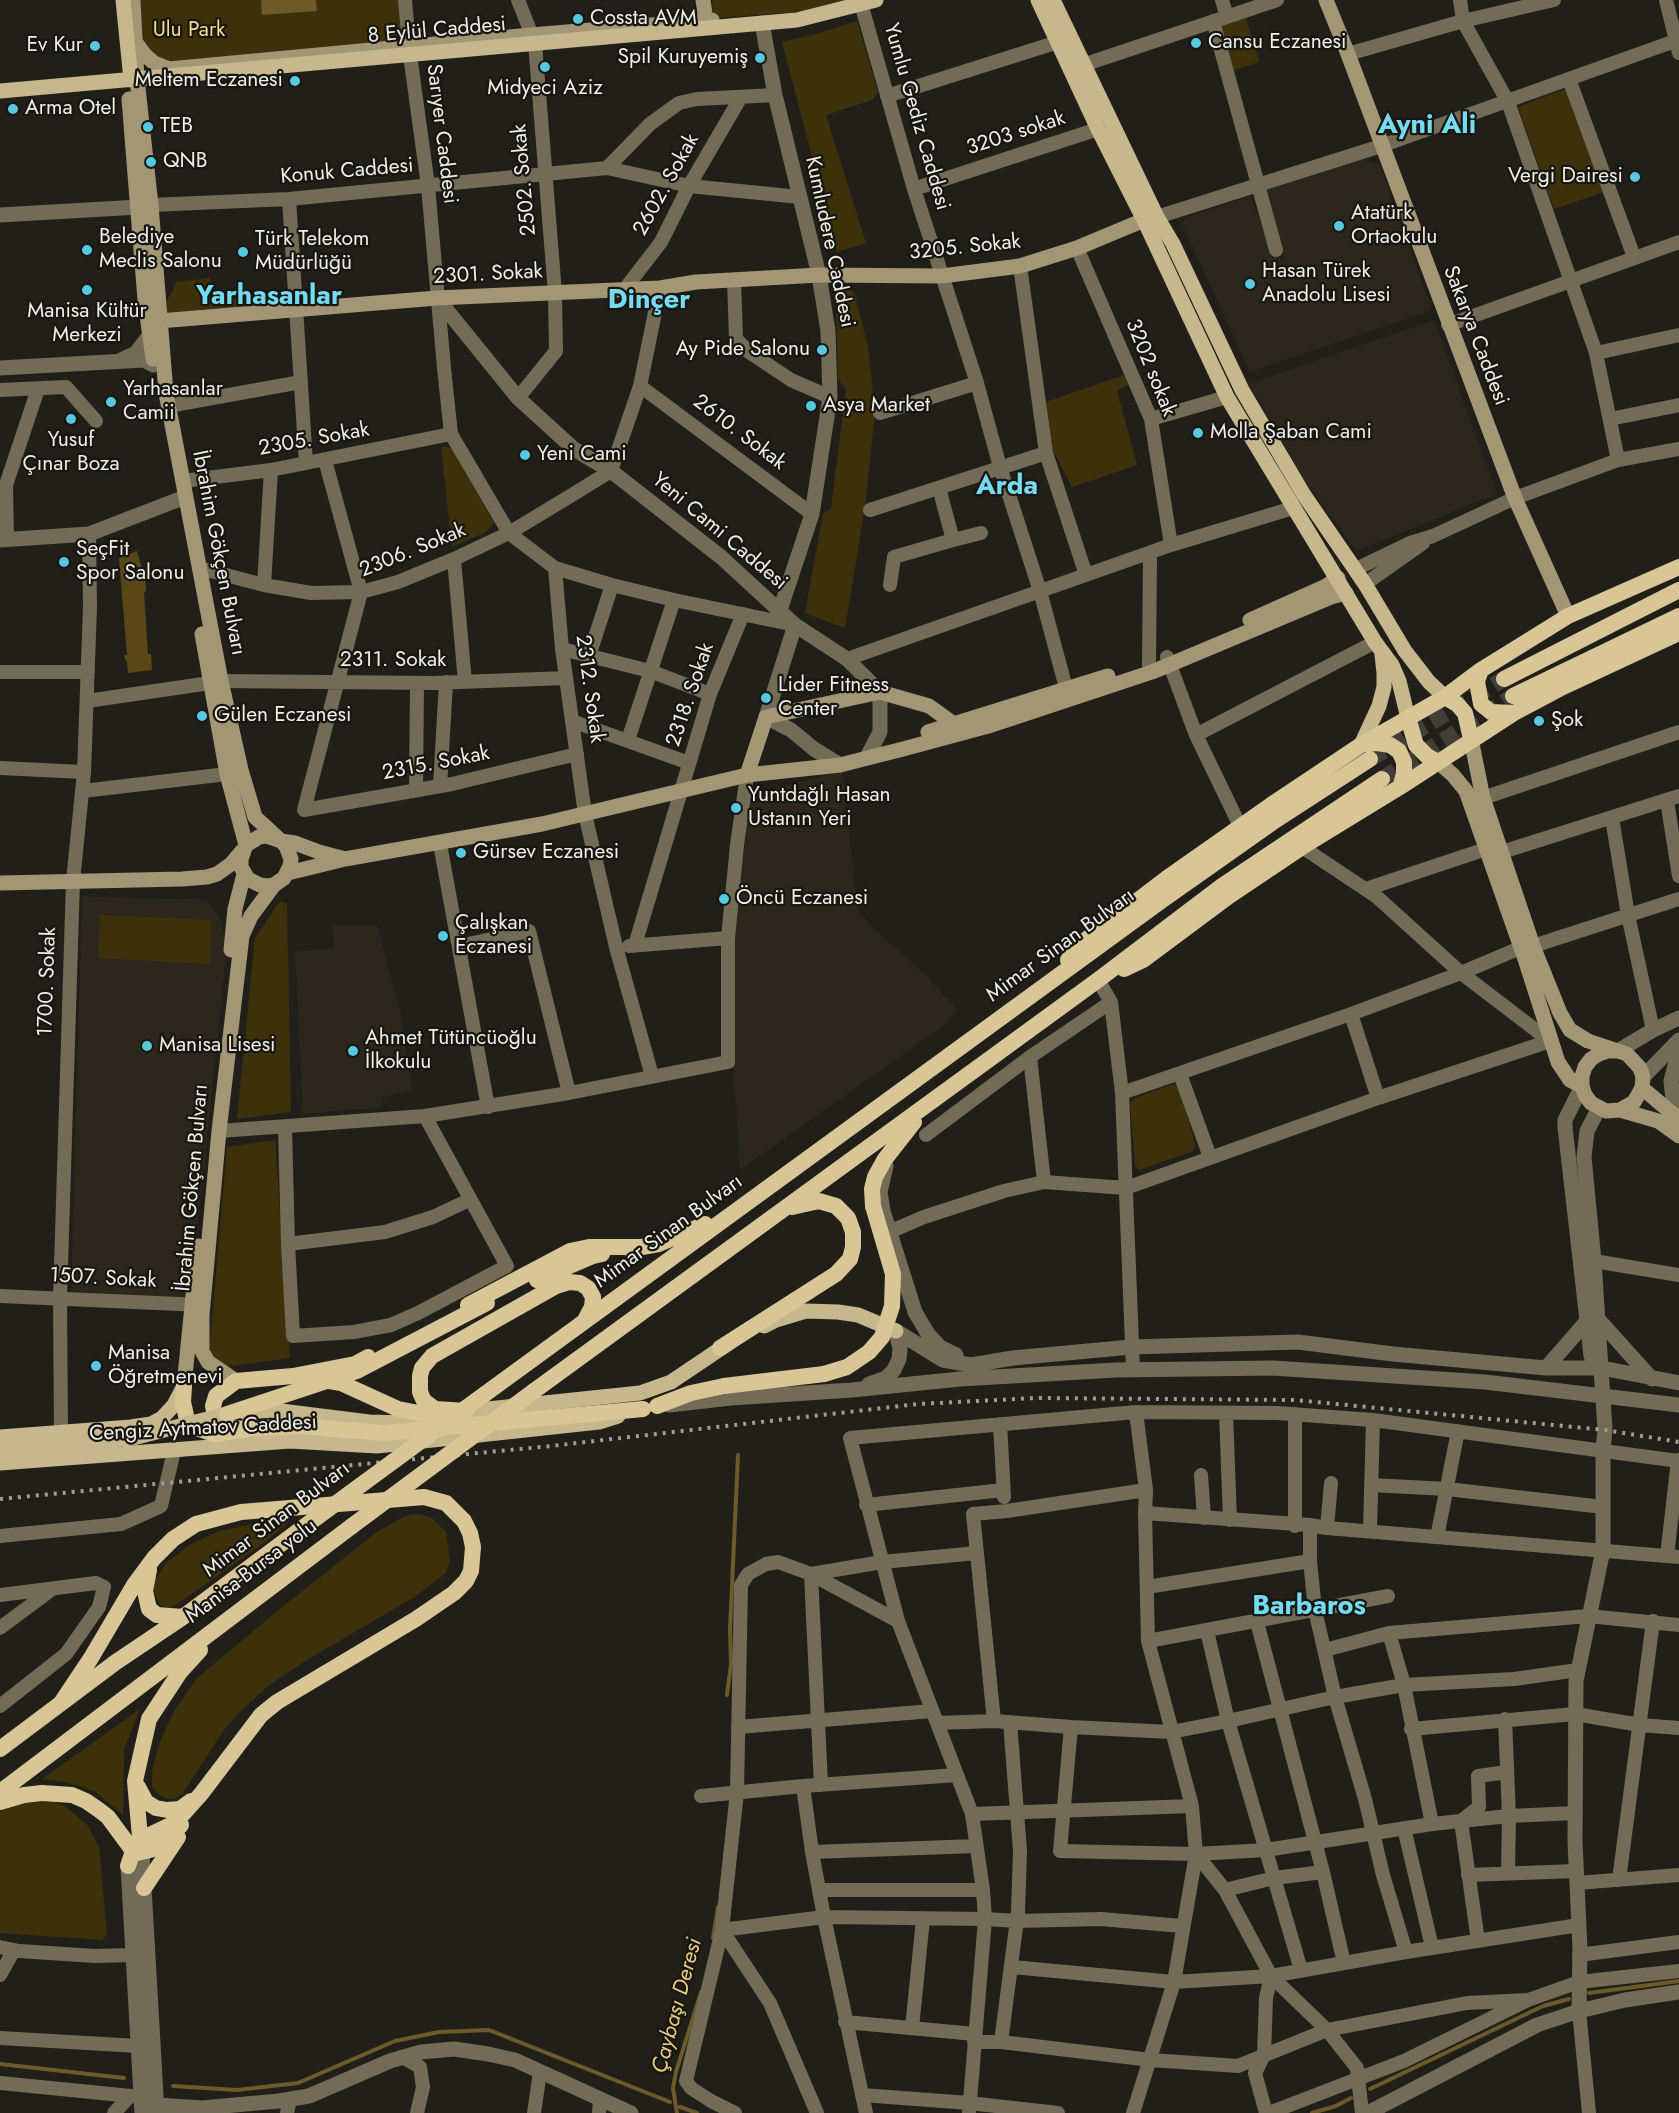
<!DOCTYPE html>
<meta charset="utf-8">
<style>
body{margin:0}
canvas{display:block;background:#211f1a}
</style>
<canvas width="1679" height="2113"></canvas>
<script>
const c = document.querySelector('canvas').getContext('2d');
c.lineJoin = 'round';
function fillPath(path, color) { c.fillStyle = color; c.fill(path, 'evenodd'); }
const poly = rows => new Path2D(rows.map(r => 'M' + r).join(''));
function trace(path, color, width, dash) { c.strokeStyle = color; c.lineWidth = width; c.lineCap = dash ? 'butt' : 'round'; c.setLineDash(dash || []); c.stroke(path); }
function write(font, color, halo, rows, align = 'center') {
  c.font = font + ' Jost,sans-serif'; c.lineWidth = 4.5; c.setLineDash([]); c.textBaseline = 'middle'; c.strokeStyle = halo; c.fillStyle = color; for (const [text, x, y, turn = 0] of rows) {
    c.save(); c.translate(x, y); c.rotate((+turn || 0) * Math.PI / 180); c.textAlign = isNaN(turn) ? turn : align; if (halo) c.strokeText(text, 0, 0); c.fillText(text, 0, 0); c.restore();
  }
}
fillPath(poly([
 [1360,159,1379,164,1432,310,1250,372,1182,224,1185,218,1250,196,1274,256,1284,261,1267,190],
 [1434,320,1497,494,1356,551,1304,480,1249,384],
 [843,771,857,910,875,930,927,976,957,1010,946,1024,740,1170,733,1056,732,938,752,794],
 [82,896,206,900,219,916,227,946,190,1299,71,1291],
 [332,925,377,926,400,1011,412,1090,381,1098,382,1107,303,1114,295,952,334,948]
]), '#2b271c');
fillPath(poly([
 [138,0,404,0,407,44,172,64,150,52,142,40],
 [712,0,846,0,799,12,714,18],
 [1245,16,1260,62,1231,71,1219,28,1226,21],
 [857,21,878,92,872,100,826,115,866,243,837,252,782,42,816,34],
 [1566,89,1604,192,1554,209,1518,107],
 [210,278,211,292,247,289,248,307,165,313,164,306,174,288,176,282],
 [845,287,854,292,868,347,875,413,865,506,845,628,805,613,823,513,831,509,846,389,838,379,836,291],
 [1124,375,1128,385,1117,391,1137,465,1072,487,1053,450,1043,403],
 [445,446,452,449,494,523,486,532,452,547,441,448],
 [280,901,287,903,291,1112,237,1119,255,938],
 [100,915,212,920,210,964,98,958],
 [1174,1084,1179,1087,1196,1147,1191,1152,1139,1170,1135,1165,1130,1103,1135,1098],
 [275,1140,290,1358,232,1366,220,1364,211,1357,210,1344,227,1147],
 [418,1514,432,1518,446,1532,450,1560,446,1573,416,1596,305,1661,269,1685,246,1706,226,1727,183,1793,177,1798,168,1799,158,1794,152,1787,152,1771,159,1744,174,1711,196,1679,281,1608,377,1532,405,1516],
 [290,1521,260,1546,173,1607,167,1608,159,1603,154,1592,155,1580,166,1563,191,1544,219,1531,253,1524],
 [140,1709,124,1749,123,1815,94,1791,66,1782,42,1779],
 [53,1802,65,1806,87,1825,99,1846,107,1933,103,1940,0,1933,0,1811,26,1803]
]), '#3d310c');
fillPath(poly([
 [137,551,142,569,145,569,146,591,144,592,148,654,151,654,152,670,128,673,127,661,125,659,124,655,127,655,119,558]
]), '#594815');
fillPath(poly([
 [261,0,316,0,317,11,262,15]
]), '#6c5b29');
trace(poly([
 [727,1695,731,1664,730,1629,738,1455],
 [713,1938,718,1907],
 [1589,1993,1679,1981],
 [0,2064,124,2078],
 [173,2086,237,2090,298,2083,395,2041,439,2032,489,2030,670,2102],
 [1370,2089,1543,2006,1569,1999],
 [680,2107,697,2113],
 [677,2113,673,2088,676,2072,701,1992],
 [1312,2113,1336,2106,1351,2098]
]), '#6c5b29', 4);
trace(poly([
 [1370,759,1504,679],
 [1382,779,1513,696]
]), '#403e39', 16, [16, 8]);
trace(poly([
 [405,0,410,55,428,186,444,368,451,434,509,533,555,568,612,585,674,600,795,625],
 [860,0,914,189,977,383,1000,467,1040,591,1066,688],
 [1222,0,1227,17],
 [1460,0,1463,21,1508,102,1596,353,1618,460],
 [1666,0,1679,53],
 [1213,21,1276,250],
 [1348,54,1463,21,1554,0],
 [1083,65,1277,0],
 [1569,79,1634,257],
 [887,96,1058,42],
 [607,168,650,124,679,103,697,99,775,95],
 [914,189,1098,129],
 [289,199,306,463],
 [151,205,289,199,607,168,689,186,800,197],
 [1157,217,1381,146,1675,41],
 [1077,248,1151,419,1171,545],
 [1020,266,1046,453,1086,575],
 [734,280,736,339,749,352,791,380,830,397],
 [624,290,661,242,689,186,741,97],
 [1448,325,1679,242],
 [1596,353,1679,335],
 [640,386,812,514],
 [0,390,66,387,96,421],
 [518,398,556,351,555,293,535,43,518,0],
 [168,406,301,382],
 [880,413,977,383],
 [1151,419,1227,397],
 [1610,419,1679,405],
 [325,460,361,592],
 [183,481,271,470,451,434],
 [870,510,1046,453],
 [7,539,6,485,38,389],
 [953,540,981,533],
 [1150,553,1149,665,1152,672],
 [454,559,465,682],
 [199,568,264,585,311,593,361,592,398,582,454,559,509,533,567,498,611,471,640,386,660,288],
 [555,568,562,649,585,814,616,947,652,1076],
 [1356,569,1410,543,1433,536,1515,498,1618,460,1679,449],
 [1365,584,1423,543],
 [264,585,271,470],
 [890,585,894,557,953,540,939,488],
 [361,592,304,810,452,784,577,754],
 [562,649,650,671,710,694],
 [589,656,612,585],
 [1167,657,1196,735,1240,826],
 [847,659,1171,545,1293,508],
 [0,672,88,672],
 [221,681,433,683,566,678],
 [87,701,210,683],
 [572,721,689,763],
 [1196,735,1375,642],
 [628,740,674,600],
 [0,768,84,772],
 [440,786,446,682],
 [416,790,417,683],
 [83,791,227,774],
 [1483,798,1679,732],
 [1667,801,1679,876],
 [1612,818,1628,915,1653,1030],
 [440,844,488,1107],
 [1302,847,1377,897,1461,973,1550,1041],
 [1502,852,1679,796],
 [1366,889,1486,849],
 [635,945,710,694,743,614],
 [459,946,529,931,569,1093],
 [629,946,728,938],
 [1533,946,1679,899],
 [1098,980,1111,1002,1122,1093,1133,1369],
 [1351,1014,1378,1098],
 [1030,1057,1044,1182],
 [1180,1074,1210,1157],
 [1122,1093,1351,1014,1461,973,1520,948],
 [285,1127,288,1244,293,1336,354,1332,391,1325,418,1313,507,1266,425,1116],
 [219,1131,425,1116,569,1093,728,1062,728,938,737,845,747,775],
 [926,1135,1030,1057,1111,1002],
 [889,1232,924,1217,1004,1191,1044,1182,1126,1188,1378,1098,1550,1041],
 [288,1244,385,1232,433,1217,469,1200],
 [1594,1261,1679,1275],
 [0,1296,201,1305],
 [1136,1412,1146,1490,1145,1513,1148,1641,1192,1806,1196,1854,1225,1890,1271,1976,1327,2030,1357,2068,1362,2113],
 [1226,1413,1230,1520],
 [1295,1414,1295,1526],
 [1000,1424,1004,1497],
 [61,1432,60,1298,73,881,84,772,90,607,89,534],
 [1201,1475,1204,1518],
 [1371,1485,1447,1489,1603,1507],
 [866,1505,1003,1490],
 [1145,1513,1310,1525,1327,1528,1679,1557],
 [1310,1525,1310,1561,1315,1610,1335,1697,1365,1799,1383,1875,1406,1952],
 [1327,1528,1331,1483],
 [1370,1530,1373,1420],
 [0,1536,121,1524,161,1506,174,1451],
 [1437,1537,1458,1431],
 [1667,1556,1678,1460],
 [1147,1587,1310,1561],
 [0,1595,96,1583,104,1587,99,1607,66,1654,0,1706],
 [1257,1622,1323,1872,1344,1963],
 [0,1628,51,1590],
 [1207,1631,1228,1721,1301,1970],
 [1389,1633,1404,1685,1432,1824],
 [1148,1641,1388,1596],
 [1325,1650,1389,1633,1588,1616,1679,1625],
 [1505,1719,1509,1816,1508,1873],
 [994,1721,973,1514,1007,1511,1146,1490],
 [937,1723,994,1721,1071,1727,1060,1851,1196,1854,1266,1850,1432,1824,1509,1816,1575,1813],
 [738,1727,932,1711],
 [1071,1727,1171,1732,1228,1721,1335,1697,1404,1685,1514,1679,1578,1670],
 [1411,1729,1575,1714,1640,1725,1679,1728],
 [821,1785,811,1574,882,1562,977,1553],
 [803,1786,812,1852,824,1917,866,2113],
 [701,1796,803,1786,957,1775],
 [972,1814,1192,1806],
 [1404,1828,1432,1947],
 [812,1852,976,1846],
 [1468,1875,1576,1871],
 [1619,1880,1653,1621],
 [1577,1883,1679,1875],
 [819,1890,983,1890],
 [1225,1890,1274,1878,1323,1872],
 [722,1930,824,1917,985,1919,1017,1921,1101,1919,1182,1926],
 [722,1930,770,2003,817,2113],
 [1478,1941,1461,1821,1479,1807,1478,1776,1507,1772],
 [0,1947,19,1951,95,1956,133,1955],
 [1579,1955,1679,1942],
 [1012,1967,1174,1982,1271,1976,1406,1952,1579,1925],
 [0,1975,14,1950],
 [1579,2011,1589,2113],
 [845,2022,975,2034],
 [912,2028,923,1919],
 [0,2038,138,2046],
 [974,2042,1001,2042,1151,2060,1238,2066,1327,2030,1467,2003,1528,2000],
 [1001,2042,1018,1912,1020,1851,1010,1722],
 [402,2057,420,2067,423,2087,417,2113],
 [0,2083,141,2097],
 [862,2095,969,2103,1058,2113],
 [114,2113,129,2097],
 [287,2113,290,2099],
 [534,2113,540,2072],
 [599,2113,600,2100],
 [735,2113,711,2101,691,2088,686,2081,722,1930,737,1792,741,1585,748,1574,766,1564,778,1562,811,1574,898,1621],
 [969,2113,985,1919,983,1890,972,1814,898,1621,850,1438,1136,1412,1277,1413,1373,1420,1679,1461],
 [1133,2113,1174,1982,1196,1854],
 [1266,2113,1255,2073,1264,2055,1266,1998,1271,1976],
 [1269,2113,1404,2061,1528,2000,1579,1982,1679,1971]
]), '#726b56', 14);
trace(poly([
 [762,23,775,95,819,275,828,331,830,397,812,514,780,610],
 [0,215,139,207],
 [437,298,518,398,574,449,611,471,721,557,795,625,847,659,880,692,880,732,867,757],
 [121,360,136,353,155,328],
 [0,368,144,360,153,365],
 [0,540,89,534,180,499],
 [795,625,766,717,791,730,814,749,840,765],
 [1679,1050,1671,1081,1673,1099,1679,1112],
 [1618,1051,1653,1030,1679,1018],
 [1643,1077,1679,1040],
 [1582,1086,1565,1120,1565,1127,1591,1356],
 [886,1166,880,1192,883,1211,915,1312,928,1334,940,1347,956,1355],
 [1598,1319,1652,1379],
 [896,1331,943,1360,971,1365,1013,1358,1131,1347,1298,1342,1393,1354,1546,1368,1602,1368,1679,1383],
 [1546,1368,1587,1321],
 [869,1384,886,1378,894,1370,899,1359,900,1349,896,1331],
 [669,1405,731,1398,852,1390,960,1379,1116,1370,1273,1368,1485,1382,1679,1405],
 [142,1853,157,2113],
 [128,1866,142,2113],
 [1579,2011,1580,1949,1575,1842,1576,1681,1603,1550,1603,1450,1605,1430,1594,1261,1584,1157,1587,1131,1599,1108],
 [141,2097,157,2105,202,2108,279,2101,309,2096,390,2061,421,2052,454,2049,488,2054,515,2060,631,2113],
 [1368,2113,1537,2025,1579,2011,1625,2000,1679,1992]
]), '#726b56', 15);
trace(poly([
 [133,0,137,79,151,205,166,393,221,681,241,770,255,817,281,841,286,846,291,859,290,866,284,878,274,885,267,886,260,885,248,879,241,867,241,859,246,845,259,837,266,836,281,841,295,843,319,852,345,859],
 [703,0,707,27],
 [1326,0,1348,54,1515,498,1568,616],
 [136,43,144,54,154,63,169,69,531,35,712,20],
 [129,99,145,300,153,359],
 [159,321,437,298,660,288,696,282,819,275,942,276,1020,266,1077,248,1144,220],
 [1250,620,1326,586,1338,578],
 [202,634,227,774,246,845],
 [928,732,1108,676],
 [1471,739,1483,798,1533,946,1560,1013,1570,1030,1588,1041,1627,1054,1640,1068,1643,1077,1642,1088,1634,1102,1620,1110,1606,1111,1591,1103,1585,1095,1582,1086,1582,1076,1585,1067,1591,1059,1599,1054,1608,1051,1618,1051],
 [1438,762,1453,775,1466,791,1525,959,1558,1062,1570,1080,1582,1086],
 [747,775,766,717,880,692,929,706,954,724],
 [288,873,345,859,542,824,747,775,840,765,903,749,992,725,1152,672,1331,597,1346,593],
 [0,883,182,879,207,877,217,874,231,864,242,851],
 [231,950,235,909,244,874],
 [1642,1088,1679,1119],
 [1620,1110,1658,1121,1679,1136],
 [236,1381,208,1362,202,1351,202,1315,219,1131,242,936,251,916,274,885],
 [184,1386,198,1246]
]), '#a29674', 15);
trace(poly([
 [123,0,131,80],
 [1038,0,1098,129,1144,220,1227,397,1375,642,1392,665,1399,681,1408,718],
 [1053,0,1157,217,1173,244,1242,390,1304,495,1365,584,1405,651,1429,682,1445,697],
 [0,91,797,20,876,0],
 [1361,745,1379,706,1384,687,1384,673,1382,655],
 [764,1326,776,1320,806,1311,838,1312,858,1315,896,1331],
 [245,1412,273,1410,369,1422,408,1423,436,1417],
 [459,1412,640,1393,671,1382,729,1343],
 [0,1437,131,1427,151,1424,162,1418,174,1405,184,1386],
 [0,1463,290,1441,377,1446,599,1422,618,1416]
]), '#c7b78c', 15);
trace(poly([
 [1481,670,1477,681,1481,704,1491,712,1514,713],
 [1504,679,1679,590],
 [1513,696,1679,616],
 [1445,697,1457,704,1465,713,1471,739],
 [1408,718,1416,745,1427,756,1438,762],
 [1365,744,1377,743,1390,745,1399,751,1404,762,1404,774,1400,787],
 [1068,960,1088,938,1167,878,1271,805,1361,745,1445,697,1481,670,1568,616,1679,567],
 [1124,969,1143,960,1229,896,1302,847,1400,787,1514,713,1563,687,1679,633],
 [873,1206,872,1189,875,1177,885,1159,914,1122],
 [630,1249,659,1244,705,1224],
 [537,1280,593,1256,602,1254],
 [468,1305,570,1251,589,1247,639,1247],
 [720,1348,836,1274,850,1259,853,1247,853,1232,848,1218,836,1206,819,1201,792,1207],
 [324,1380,341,1383,398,1409,424,1414,442,1412],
 [184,1386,183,1402,187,1420,199,1429,214,1434,249,1429,296,1426,384,1433,643,1409],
 [534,1391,1098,980,1222,886,1382,779],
 [485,1394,1161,901,1276,820,1370,759],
 [657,1406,691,1393,724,1386],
 [466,1411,435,1409,424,1401,420,1392,420,1376,422,1368,432,1356,556,1286,569,1282,580,1283,588,1288,593,1297,592,1307,584,1322],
 [249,1429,228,1428,219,1422,215,1416,213,1406,216,1396,236,1381,293,1376,355,1364,368,1357],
 [149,1570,145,1591,149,1609,157,1615,183,1617],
 [61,1703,91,1658,134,1585,154,1558,173,1539,196,1524,241,1512,424,1497,446,1503,464,1521,470,1533,473,1547,471,1571,466,1581,454,1593,416,1619,277,1702,261,1715,201,1794,175,1823,141,1839,133,1851,128,1866],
 [0,1749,116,1662,183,1617,297,1532],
 [138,1787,146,1802,156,1808,167,1810,180,1809,191,1801],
 [0,1792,352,1526],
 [0,1802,24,1795,42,1793,72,1795,86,1801,99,1810,108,1817,133,1851,137,1853,150,1850,162,1844,181,1825],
 [141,1848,135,1781,149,1719,180,1672,200,1650],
 [144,1888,178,1837]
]), '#d8c696', 16);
trace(poly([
 [0,1499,551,1446,918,1404,1036,1398,1295,1400,1605,1430,1679,1442]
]), '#9d9c97', 4, [3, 6]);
trace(poly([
 [0,1450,133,1438,227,1414]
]), '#c7b78c', 15);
trace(poly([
 [724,1386,824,1374,847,1367,869,1352,882,1337,892,1306,893,1274,873,1206],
 [227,1414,357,1371,487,1303],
 [352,1526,534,1391],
 [297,1532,485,1394]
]), '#d8c696', 16);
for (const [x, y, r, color] of [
 [578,19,6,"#56c9e1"],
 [1196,43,6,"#56c9e1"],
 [95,46,6,"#56c9e1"],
 [760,58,6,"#56c9e1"],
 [545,67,6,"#56c9e1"],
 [295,81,6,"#56c9e1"],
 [13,109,6,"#56c9e1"],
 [148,127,6,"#56c9e1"],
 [151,162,6,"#56c9e1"],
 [1635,177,6,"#56c9e1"],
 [1339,226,6,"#56c9e1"],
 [87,250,6,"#56c9e1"],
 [243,252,6,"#56c9e1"],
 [1250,284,6,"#56c9e1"],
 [87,290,6,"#56c9e1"],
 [822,350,6,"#56c9e1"],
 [111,402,6,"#56c9e1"],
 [811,406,6,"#56c9e1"],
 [71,419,6,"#56c9e1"],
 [1198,433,6,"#56c9e1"],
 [525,455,6,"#56c9e1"],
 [64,562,6,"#56c9e1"],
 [766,698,6,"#56c9e1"],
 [202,716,6,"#56c9e1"],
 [1539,721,6,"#56c9e1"],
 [736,808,6,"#56c9e1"],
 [461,853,6,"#56c9e1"],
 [724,899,6,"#56c9e1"],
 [443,936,6,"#56c9e1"],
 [147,1046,6,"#56c9e1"],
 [353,1051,6,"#56c9e1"],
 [96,1366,6,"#56c9e1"]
]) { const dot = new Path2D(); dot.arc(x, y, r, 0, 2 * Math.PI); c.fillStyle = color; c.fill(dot); trace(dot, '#181611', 2); }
write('21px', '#efeeea', '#181611', [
 ["Cossta AVM",590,19],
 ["Cansu Eczanesi",1208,43],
 ["Ev Kur",83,46,"right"],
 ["Spil Kuruyemiş",748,58,"right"],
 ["Meltem Eczanesi",283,81,"right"],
 ["Midyeci Aziz",545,89,"center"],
 ["Arma Otel",25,109],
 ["TEB",160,127],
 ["QNB",163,162],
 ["Vergi Dairesi",1623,177,"right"],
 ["Atatürk",1351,214],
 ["Ortaokulu",1351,238],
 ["Belediye",99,238],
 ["Meclis Salonu",99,262],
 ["Türk Telekom",255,240],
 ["Müdürlüğü",255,264],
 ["Hasan Türek",1262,272],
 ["Anadolu Lisesi",1262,296],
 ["Manisa Kültür",87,312,"center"],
 ["Merkezi",87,336,"center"],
 ["Ay Pide Salonu",810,350,"right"],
 ["Yarhasanlar",123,390],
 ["Camii",123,414],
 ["Asya Market",823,406],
 ["Molla Şaban Cami",1210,433],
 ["Yusuf",71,441,"center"],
 ["Çınar Boza",71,465,"center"],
 ["Yeni Cami",537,455],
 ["SeçFit",76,550],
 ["Spor Salonu",76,574],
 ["Lider Fitness",778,686],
 ["Center",778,710],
 ["Gülen Eczanesi",214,716],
 ["Şok",1551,721],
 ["Yuntdağlı Hasan",748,796],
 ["Ustanın Yeri",748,820],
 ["Gürsev Eczanesi",473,853],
 ["Öncü Eczanesi",736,899],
 ["Çalışkan",455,924],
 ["Eczanesi",455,948],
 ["Ahmet Tütüncüoğlu",365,1039],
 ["İlkokulu",365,1063],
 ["Manisa Lisesi",159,1046],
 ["Manisa",108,1354],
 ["Öğretmenevi",108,1378]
], 'left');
write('21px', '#f6db8d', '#181611', [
 ["Ulu Park",189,31]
]);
write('21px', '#efeeea', '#181611', [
 ["8 Eylül Caddesi",437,31,-5],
 ["Yumlu Gediz Caddesi",916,117,74],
 ["Sarıyer Caddesi",441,134,83],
 ["3203 sokak",1016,134,-18],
 ["Konuk Caddesi",347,172,-5],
 ["2502. Sokak",525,180,-95],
 ["2602. Sokak",667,185,-61],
 ["Kumludere Caddesi",829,242,78],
 ["3205. Sokak",965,248,-6],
 ["2301. Sokak",488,275,-3],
 ["Sakarya Caddesi",1475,336,69],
 ["3202 sokak",1150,368,68],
 ["2610. Sokak",739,433,37],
 ["2305. Sokak",314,440,-10],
 ["Yeni Cami Caddesi",719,532,40],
 ["2306. Sokak",413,551,-22],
 ["İbrahim Gökçen Bulvarı",218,553,79],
 ["2311. Sokak",393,661],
 ["2312. Sokak",589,689,82],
 ["2318. Sokak",691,695,-71],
 ["2315. Sokak",436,764,-11],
 ["Mimar Sinan Bulvarı",1061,946,-36],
 ["1700. Sokak",48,982,-88],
 ["İbrahim Gökçen Bulvarı",193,1188,-85],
 ["Mimar Sinan Bulvarı",669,1232,-36],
 ["1507. Sokak",103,1279,3],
 ["Cengiz Aytmatov Caddesi",203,1429,-3],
 ["Mimar Sinan Bulvarı",277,1520,-37],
 ["Manisa-Bursa yolu",252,1572,-37]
]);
write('italic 22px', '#e7cc7e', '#181611', [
 ["Çaybaşı Deresi",678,2006,-75]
]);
write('bold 27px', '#75dbf1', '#181611', [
 ["Ayni Ali",1427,126],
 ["Yarhasanlar",269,297],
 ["Dinçer",649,301],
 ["Arda",1007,487],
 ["Barbaros",1309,1607]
]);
</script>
